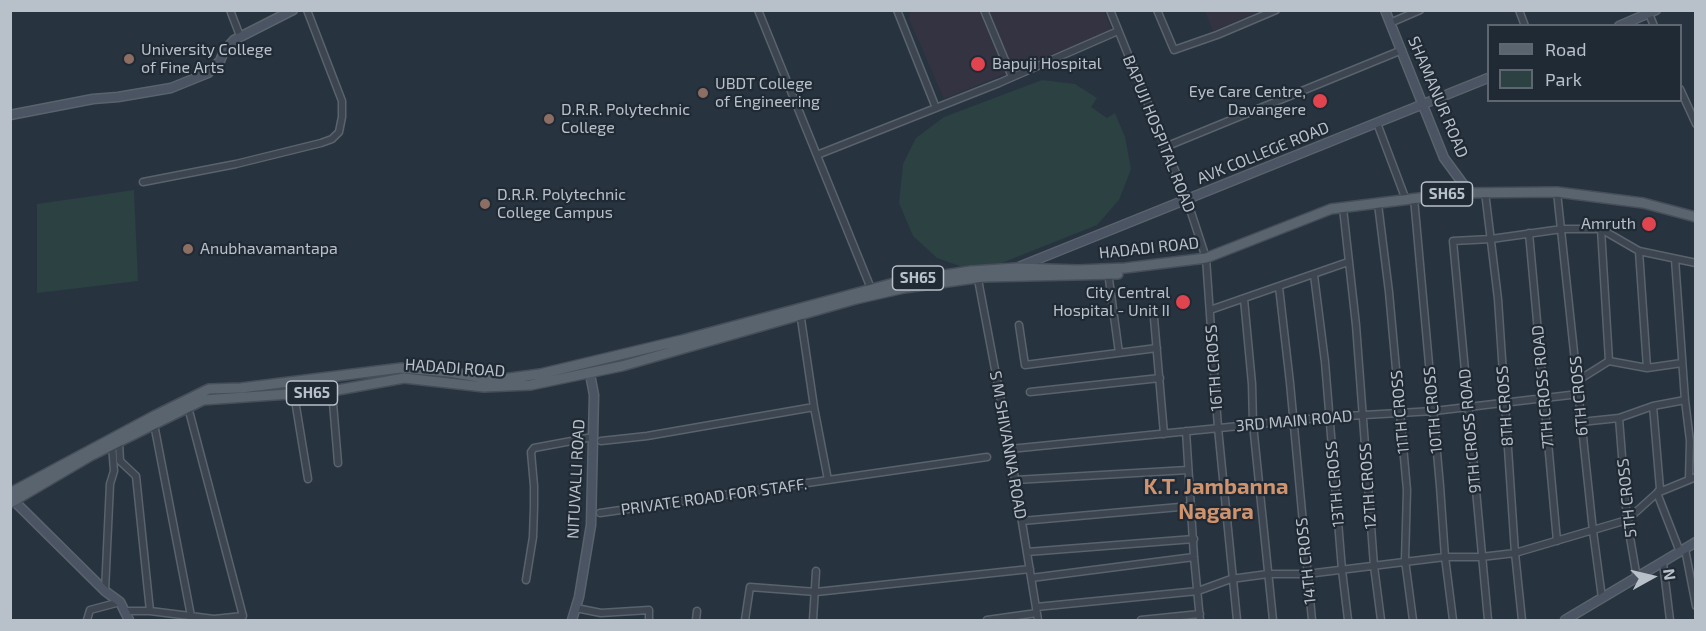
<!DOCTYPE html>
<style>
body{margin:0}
#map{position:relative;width:1706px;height:631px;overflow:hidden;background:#283340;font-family:"Exo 2",sans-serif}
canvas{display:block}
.frame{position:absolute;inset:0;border:12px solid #b8c0ca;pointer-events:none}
.legend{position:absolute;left:1487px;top:24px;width:195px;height:78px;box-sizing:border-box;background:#202a35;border:2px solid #5d6671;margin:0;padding:8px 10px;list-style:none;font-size:18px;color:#b8c0ca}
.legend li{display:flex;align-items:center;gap:12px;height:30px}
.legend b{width:30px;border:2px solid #5d6671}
.north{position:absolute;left:1622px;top:547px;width:60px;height:60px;-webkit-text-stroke:4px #202a35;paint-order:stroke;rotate:82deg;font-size:16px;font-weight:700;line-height:24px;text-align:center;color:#b8c0ca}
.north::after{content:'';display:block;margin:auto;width:21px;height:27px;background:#b8c0ca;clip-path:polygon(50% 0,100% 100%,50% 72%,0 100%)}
</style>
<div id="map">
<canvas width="1706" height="631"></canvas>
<div class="frame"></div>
<ul class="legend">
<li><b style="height:8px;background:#5a646f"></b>Road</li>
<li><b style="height:16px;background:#2b4142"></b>Park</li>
</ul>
<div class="north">N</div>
</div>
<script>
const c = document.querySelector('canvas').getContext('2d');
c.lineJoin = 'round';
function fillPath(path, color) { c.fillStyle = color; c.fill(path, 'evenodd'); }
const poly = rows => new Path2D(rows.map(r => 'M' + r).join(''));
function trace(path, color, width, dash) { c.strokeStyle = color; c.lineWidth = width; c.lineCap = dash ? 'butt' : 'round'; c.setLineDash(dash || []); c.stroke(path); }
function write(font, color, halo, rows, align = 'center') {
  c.font = font + ' "Exo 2",sans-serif'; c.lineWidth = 4.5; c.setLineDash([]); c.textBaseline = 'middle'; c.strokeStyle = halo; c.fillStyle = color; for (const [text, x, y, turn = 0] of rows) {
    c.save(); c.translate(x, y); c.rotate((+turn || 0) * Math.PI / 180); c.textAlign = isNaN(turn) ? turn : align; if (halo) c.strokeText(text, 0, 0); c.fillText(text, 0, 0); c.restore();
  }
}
fillPath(poly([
 [910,10,1104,11,1112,30,944,99,909,19],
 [1205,11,1260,11,1213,31]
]), '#343341');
fillPath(poly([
 [1042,80,1075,84,1097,98,1091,107,1107,118,1115,113,1125,137,1131,169,1119,200,1097,225,994,266,965,268,937,258,913,236,899,203,903,164,916,138,944,117],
 [134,190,138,281,37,293,37,204]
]), '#2b4142');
const street = poly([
 [230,10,240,36],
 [758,10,872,291],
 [897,10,936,108],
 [984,10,1012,77],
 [1110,10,1187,200,1206,258,1218,428,1237,620],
 [1157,10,1174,50,1217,35,1276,10],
 [1519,10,1525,26],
 [1648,11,1654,26],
 [1390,23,1420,10],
 [1680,89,1696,124],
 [1377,123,1406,200],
 [1165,147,1402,50],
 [817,155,999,83,1118,31],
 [143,182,236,164,321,143,332,139,339,132,342,117,342,101,307,10],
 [1485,192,1498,299,1515,553,1522,620],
 [1557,192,1593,531,1602,598],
 [1414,198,1440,486,1445,557,1453,620],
 [1378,204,1389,292,1407,490,1405,560,1413,620],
 [1343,208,1356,325,1374,566,1381,620],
 [1601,229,1609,361],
 [1529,233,1557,541],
 [1639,251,1647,368],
 [1675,259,1685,400,1690,441,1689,479],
 [1108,272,1119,353],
 [977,274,1010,449,1038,620],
 [1314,275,1325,362,1342,570,1348,620],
 [1279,287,1290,383,1312,620],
 [1244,299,1252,384,1253,424,1273,620],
 [1210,310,1348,262],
 [800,312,814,407,828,480],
 [1154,318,1164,434],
 [1019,325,1025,365,1157,348],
 [1577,381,1609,361,1647,368,1682,363],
 [332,391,338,463],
 [1030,392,1160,378],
 [294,394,308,479],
 [1653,406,1660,489,1657,493,1680,552],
 [1619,418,1627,520,1637,578],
 [1581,422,1619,418,1653,406,1685,400],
 [154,424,191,616],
 [1186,431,1194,557,1200,620],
 [601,441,647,436,814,407],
 [119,442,120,461,136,476,150,611],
 [1010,449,1329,417,1434,411,1579,394],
 [1015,480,1188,470],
 [600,513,987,457],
 [1022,521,1191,506],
 [1685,549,1696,606],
 [1027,552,1194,539],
 [1663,563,1670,620],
 [1031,578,1194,557],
 [526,580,533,537,534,507,534,486,531,452,534,448,593,437],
 [105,591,110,484,114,471,112,445],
 [1036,607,1198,591,1231,579,1268,574,1307,574,1445,557,1481,557,1515,553,1627,520,1657,493,1696,477],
 [576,608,601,613,649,610,649,620],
 [125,611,150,611,214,619,243,616,188,407],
 [87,620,90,610,120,602],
 [696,620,697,611],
 [745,620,750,587,816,592,1030,569],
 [813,620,816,571],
 [987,620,1037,613],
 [1141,620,1200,614],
 [1488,620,1453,241,1491,239,1562,229,1601,229,1639,251,1696,263]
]);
const secondary = poly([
 [1385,10,1444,158,1469,192],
 [1619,26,1656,10],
 [10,115,93,99,118,97,171,88,208,73,220,61,224,51,234,40,293,10],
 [1016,268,1488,78],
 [11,498,105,591,120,602,129,620],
 [572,620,579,597,591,525,594,395,590,374],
 [1565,620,1696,542]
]);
const primary = poly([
 [10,493,154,416,209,389,241,388,401,368,449,372,495,380,540,374,682,340,898,282,971,271,1016,268,1078,270,1125,268,1206,258,1331,209,1459,193,1557,192,1643,203,1696,217],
 [10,503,90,456,203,400,332,391,404,378,484,387,531,385,622,366,856,299,904,288,983,277,1118,274]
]);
trace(street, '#59636d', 9);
trace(secondary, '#59636d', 11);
trace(primary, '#454e59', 12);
trace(street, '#3c4550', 6);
trace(secondary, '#4a5462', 8);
trace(primary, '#5a646f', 9);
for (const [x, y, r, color] of [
 [129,59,6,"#8d6e63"],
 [978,64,8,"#e0444e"],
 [703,93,6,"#8d6e63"],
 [1320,101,8,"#e0444e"],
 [549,119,6,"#8d6e63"],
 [485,204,6,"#8d6e63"],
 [1649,224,8,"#e0444e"],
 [188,249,6,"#8d6e63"],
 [1183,302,8,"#e0444e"]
]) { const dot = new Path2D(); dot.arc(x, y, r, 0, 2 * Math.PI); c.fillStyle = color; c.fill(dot); trace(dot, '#202a35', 2); }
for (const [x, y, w] of [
 [1447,194,51],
 [918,278,51],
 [312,393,51]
]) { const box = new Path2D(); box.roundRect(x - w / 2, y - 12, w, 24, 4.5); c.fillStyle = '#202a35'; c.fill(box); trace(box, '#b8c0ca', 1.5); }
write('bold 15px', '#b8c0ca', null, [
 ["SH65",1447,194],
 ["SH65",918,278],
 ["SH65",312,393]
]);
write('16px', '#b8c0ca', '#202a35', [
 ["University College",141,50],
 ["of Fine Arts",141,68],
 ["Bapuji Hospital",992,64],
 ["UBDT College",715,84],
 ["of Engineering",715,102],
 ["Eye Care Centre,",1306,92,"right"],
 ["Davangere",1306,110,"right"],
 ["D.R.R. Polytechnic",561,110],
 ["College",561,128],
 ["D.R.R. Polytechnic",497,195],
 ["College Campus",497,213],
 ["Amruth",1636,224,"right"],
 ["Anubhavamantapa",200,249],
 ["City Central",1170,293,"right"],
 ["Hospital - Unit II",1170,311,"right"]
], 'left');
write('16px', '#b8c0ca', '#202a35', [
 ["SHAMANUR ROAD",1438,97,67],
 ["BAPUJI HOSPITAL ROAD",1159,134,68],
 ["AVK COLLEGE ROAD",1263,153,-22],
 ["HADADI ROAD",1149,248,-6],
 ["HADADI ROAD",455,368,4],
 ["16TH CROSS",1214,368,-94],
 ["7TH CROSS ROAD",1543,387,-95],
 ["6TH CROSS",1579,396,-95],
 ["8TH CROSS",1505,406,-94],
 ["10TH CROSS",1433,410,-95],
 ["11TH CROSS",1400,412,-95],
 ["3RD MAIN ROAD",1294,421,-5],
 ["9TH CROSS ROAD",1470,431,-95],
 ["S M SHIVANNA ROAD",1008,445,80],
 ["NITUVALLI ROAD",576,479,-87],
 ["13TH CROSS",1335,484,-95],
 ["12TH CROSS",1368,486,-94],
 ["PRIVATE ROAD FOR STAFF.",714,497,-8],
 ["5TH CROSS",1627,498,-96],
 ["14TH CROSS",1306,561,-96]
]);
write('bold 22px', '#cf936e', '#202a35', [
 ["K.T. Jambanna",1216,487],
 ["Nagara",1216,512]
]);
</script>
